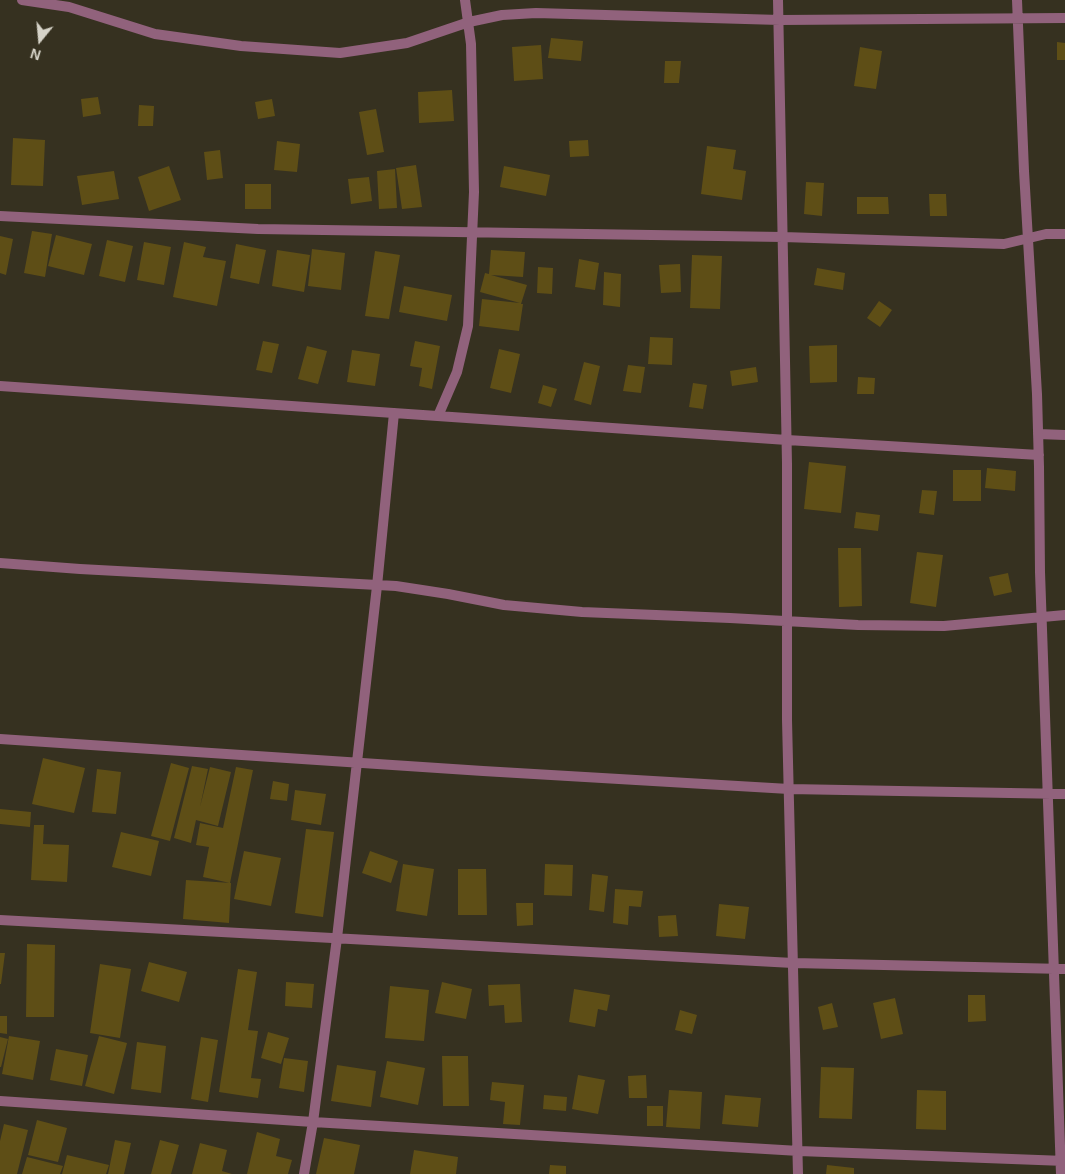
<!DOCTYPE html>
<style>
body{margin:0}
#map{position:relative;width:1065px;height:1174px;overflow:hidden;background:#363120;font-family:Arial,sans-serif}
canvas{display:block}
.north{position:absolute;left:15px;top:15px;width:50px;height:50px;-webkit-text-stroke:4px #363120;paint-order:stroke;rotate:197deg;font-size:14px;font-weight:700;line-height:20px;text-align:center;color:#d6d3c8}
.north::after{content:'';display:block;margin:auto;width:18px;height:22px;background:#d6d3c8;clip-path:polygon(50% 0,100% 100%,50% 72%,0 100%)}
</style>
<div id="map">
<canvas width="1065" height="1174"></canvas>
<div class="north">N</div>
</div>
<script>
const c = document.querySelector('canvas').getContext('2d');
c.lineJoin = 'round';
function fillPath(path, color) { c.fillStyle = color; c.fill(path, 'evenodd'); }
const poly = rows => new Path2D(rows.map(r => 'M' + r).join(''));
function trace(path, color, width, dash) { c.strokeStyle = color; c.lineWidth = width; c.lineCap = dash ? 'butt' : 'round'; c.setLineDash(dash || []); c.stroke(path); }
fillPath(poly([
 [551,38,583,41,581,61,548,58],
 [1057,42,1065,43,1065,60,1057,60],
 [541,45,543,79,514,81,512,47],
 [860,47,882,51,876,89,854,86],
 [665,61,681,61,679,83,664,83],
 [452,90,454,121,419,123,418,92],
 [98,97,101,114,83,117,81,99],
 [272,99,275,116,258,119,255,102],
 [139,105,154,106,153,126,138,126],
 [376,109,384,152,367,155,359,112],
 [13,138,45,140,43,186,11,185],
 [588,140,589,156,570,157,569,141],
 [277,141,300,144,297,172,274,170],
 [707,146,736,150,733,169,746,171,742,200,701,194],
 [220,150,223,178,207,180,204,152],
 [416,165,422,207,402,209,396,168],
 [169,166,181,200,149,211,138,177],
 [504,166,550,175,546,196,500,187],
 [395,169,397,208,379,209,377,171],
 [114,171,119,199,82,205,77,176],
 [369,177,372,201,351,204,348,179],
 [806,182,824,183,822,216,804,214],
 [245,184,271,184,271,209,245,209],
 [929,194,946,194,947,216,930,216],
 [857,197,888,197,889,214,857,214],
 [32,231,52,234,45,277,24,273],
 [56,235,92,244,84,275,48,266],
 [0,236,13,239,6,275,0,273],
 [107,240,133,246,125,282,99,276],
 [144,242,171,247,164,285,137,280],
 [184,242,206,247,203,257,226,261,217,306,173,297],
 [236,244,266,250,259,284,230,278],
 [312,249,345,253,341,290,308,286],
 [277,250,310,255,304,292,272,286],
 [491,250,525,252,523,277,491,275,527,285,521,304,523,304,519,331,479,326,482,299,520,303,480,292,485,273,489,274],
 [375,251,400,255,389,319,365,316],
 [692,255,722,256,720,309,690,308],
 [579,259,599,263,595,290,575,287],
 [680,264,681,292,661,293,659,265],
 [538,267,553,268,552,294,537,293],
 [817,268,845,273,843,290,814,285],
 [604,272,621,274,620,307,603,305],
 [404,286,452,295,447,321,399,312],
 [879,301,892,310,880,327,867,318],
 [650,337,673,338,672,365,648,364],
 [263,341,279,344,272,373,256,370],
 [415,341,440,346,432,389,419,386,422,368,410,366],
 [837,345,837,382,810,383,809,346],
 [307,346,327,351,318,384,298,379],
 [499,349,520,354,511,393,490,388],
 [352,350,380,354,375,386,347,382],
 [584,362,600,366,591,405,574,400],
 [628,365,645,367,641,393,623,391],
 [756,367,758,382,732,386,730,371],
 [858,377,875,378,874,394,857,394],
 [693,383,707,385,703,409,689,407],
 [543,385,557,389,551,407,538,403],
 [809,462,846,466,841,513,804,509],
 [987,468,1016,471,1015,491,985,488],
 [953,470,981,470,981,501,953,501],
 [922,490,937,491,934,515,919,513],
 [856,512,880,515,878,531,854,528],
 [838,548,861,548,862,606,839,607],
 [917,552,943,555,936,607,910,603],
 [1008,573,1012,592,994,596,989,577],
 [43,758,85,768,74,813,32,804],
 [171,763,189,768,170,841,151,836],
 [192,766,208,769,200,807,210,767,231,772,218,826,196,820,191,843,174,838],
 [236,767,253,770,230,883,203,877,209,847,196,845,200,823,223,828],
 [97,769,121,772,116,814,92,812],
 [273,781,289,784,287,801,270,799],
 [295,790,326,794,321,825,291,820],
 [0,809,31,812,30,827,0,824],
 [34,825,44,825,43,844,69,845,67,882,31,880],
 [306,829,334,832,323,917,295,913],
 [121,832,159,841,151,876,112,867],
 [244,851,281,858,271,906,234,899],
 [370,851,398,861,391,883,362,873],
 [403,864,434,869,427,916,396,911],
 [545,864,573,865,572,896,544,895],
 [458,869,486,869,487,915,458,915],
 [592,874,608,876,604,912,589,910],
 [186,880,231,883,229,923,183,919],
 [615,889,643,891,641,907,629,906,628,925,613,923],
 [516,903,533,903,533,925,517,926],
 [719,904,749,907,745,939,716,936],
 [676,915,678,936,659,937,658,916],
 [27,944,55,945,54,1017,26,1017],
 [0,953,5,953,1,984,0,984],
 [149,962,187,972,179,1002,141,991],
 [100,964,131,969,120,1038,90,1033],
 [238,969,257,972,248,1030,258,1031,251,1078,261,1079,258,1098,219,1092],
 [286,982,314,984,312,1008,285,1006],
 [442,982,472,989,466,1019,435,1013],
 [520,984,522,1022,505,1023,504,1005,489,1006,488,985],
 [390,986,429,990,424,1041,385,1038],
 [574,989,610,995,607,1011,598,1009,595,1027,569,1022],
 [968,995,985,995,986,1021,968,1022],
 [895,998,903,1034,881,1039,873,1003],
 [832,1003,838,1027,823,1030,818,1007],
 [680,1010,697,1015,692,1034,675,1030],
 [0,1016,7,1016,7,1034,0,1033],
 [268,1032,289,1038,281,1064,261,1058],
 [9,1036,40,1041,33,1080,2,1074],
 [99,1036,127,1043,114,1094,85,1086],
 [0,1037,8,1039,1,1067,0,1067],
 [201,1037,218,1040,208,1102,191,1099],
 [137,1042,166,1046,161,1093,131,1089],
 [56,1049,88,1055,82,1086,50,1080],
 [442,1056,468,1056,469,1106,443,1106],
 [284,1058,308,1061,304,1092,279,1088],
 [387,1061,425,1068,418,1105,380,1097],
 [337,1065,376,1071,371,1107,331,1101],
 [821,1067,854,1068,852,1119,819,1118],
 [578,1075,605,1080,598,1114,572,1109],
 [646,1075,647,1098,629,1098,628,1076],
 [492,1082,524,1085,520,1125,503,1124,505,1102,490,1100],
 [669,1090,702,1092,700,1129,666,1127],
 [917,1090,946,1091,946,1130,916,1129],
 [544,1095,567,1097,566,1111,543,1109],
 [725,1095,761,1098,758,1127,722,1124],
 [647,1106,663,1106,663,1126,647,1126],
 [37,1120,67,1128,58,1162,28,1155],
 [4,1124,28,1130,17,1174,0,1174,0,1141],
 [257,1132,280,1139,276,1156,292,1160,288,1174,247,1174],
 [324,1138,360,1145,354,1174,316,1174],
 [115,1140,131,1143,124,1174,108,1174],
 [160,1140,179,1145,171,1174,151,1174],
 [200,1143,227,1150,222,1171,232,1174,192,1174],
 [414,1150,458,1157,456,1174,410,1174],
 [67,1155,109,1165,106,1174,62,1174],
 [27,1157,63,1166,60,1174,22,1174],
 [550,1165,566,1166,566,1174,549,1174],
 [827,1165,854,1168,854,1174,826,1174]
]), '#5e4e16');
trace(poly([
 [22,0,69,7,155,34,241,46,340,53,407,43,469,22,502,15,536,13,780,20,1065,18],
 [778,0,787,463,787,720,798,1174],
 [1017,0,1024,171,1037,394,1039,467,1040,572,1061,1174],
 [0,216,258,229,783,237,1004,244,1046,234,1065,234],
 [0,386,787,440,1039,455],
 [438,416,457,372,468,326,474,192,471,44,465,0],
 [1038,434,1065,435],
 [0,563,80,569,396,586,448,594,504,605,582,612,730,618,858,625,944,626,1065,615],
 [0,739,483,771,789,789,1065,794],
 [0,920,793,963,1065,969],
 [0,1101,313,1122,799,1151,1065,1161],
 [304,1174,313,1122,337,938,377,586,394,413]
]), '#91627c', 10);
</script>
